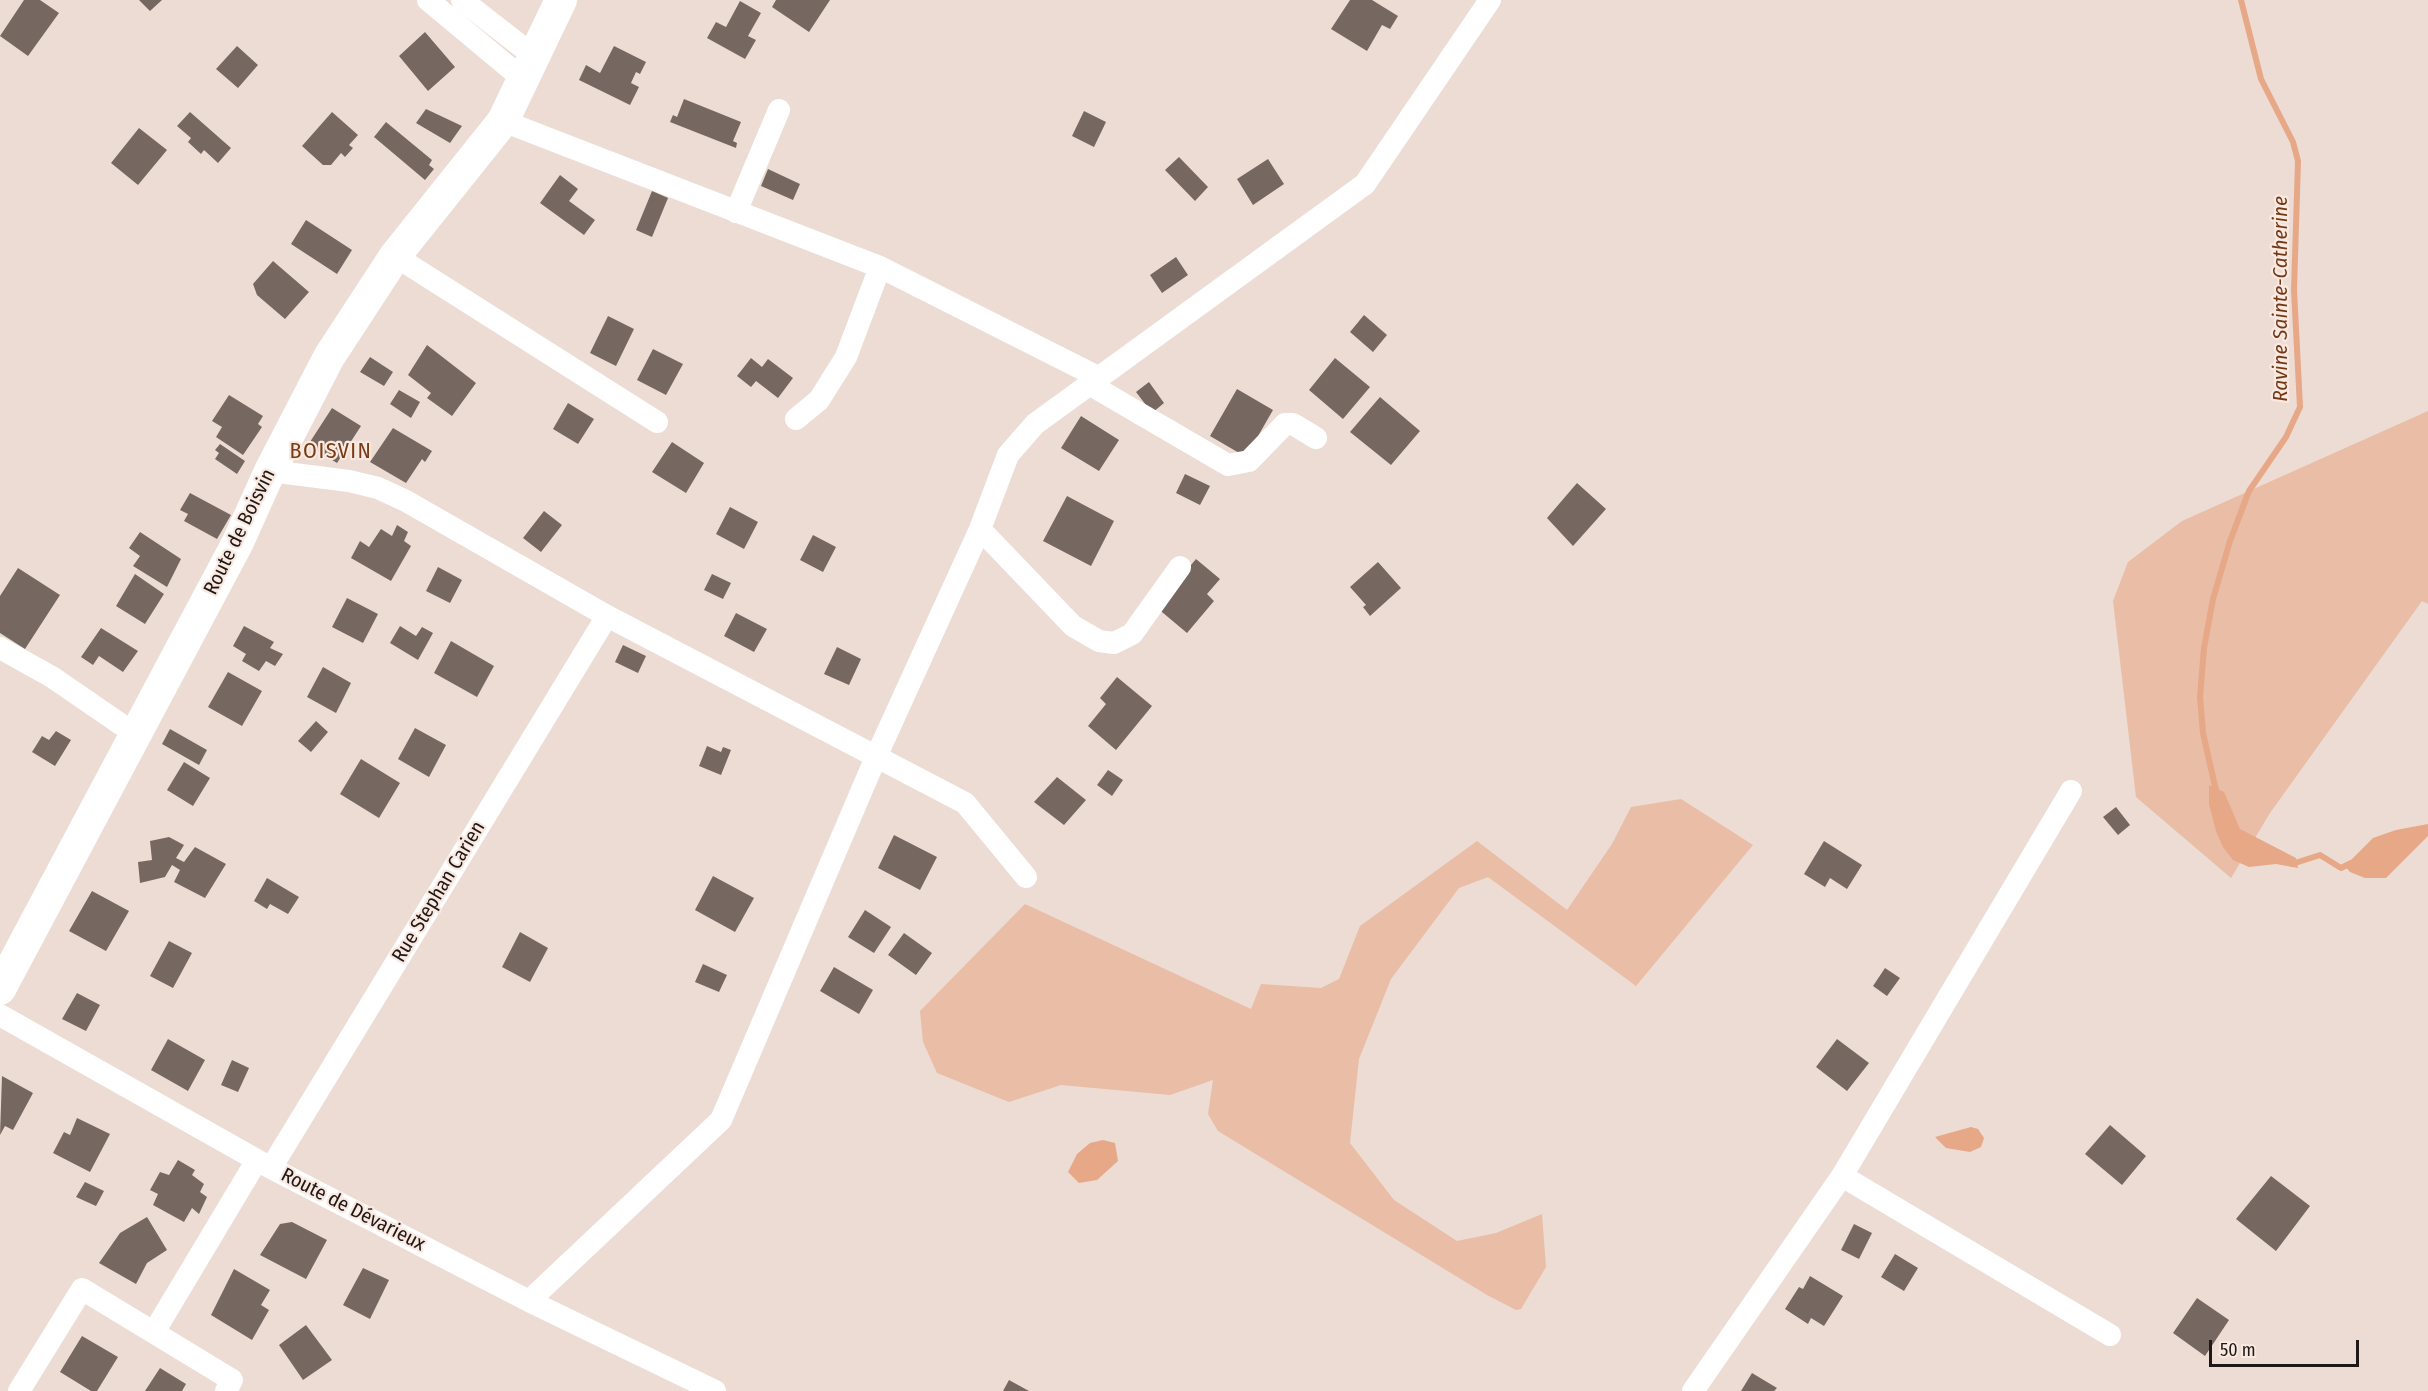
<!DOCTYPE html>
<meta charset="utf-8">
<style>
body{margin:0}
#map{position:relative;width:2428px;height:1391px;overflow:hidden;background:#ecdcd4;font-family:"Fira Sans Condensed",sans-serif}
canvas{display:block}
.scale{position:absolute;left:2209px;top:1340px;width:150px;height:27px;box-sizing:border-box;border:3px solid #1e1816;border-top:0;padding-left:8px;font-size:18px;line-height:21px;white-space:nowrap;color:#1e1816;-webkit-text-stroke:4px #fae9e1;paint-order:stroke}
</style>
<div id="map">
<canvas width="2428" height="1391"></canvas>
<div class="scale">50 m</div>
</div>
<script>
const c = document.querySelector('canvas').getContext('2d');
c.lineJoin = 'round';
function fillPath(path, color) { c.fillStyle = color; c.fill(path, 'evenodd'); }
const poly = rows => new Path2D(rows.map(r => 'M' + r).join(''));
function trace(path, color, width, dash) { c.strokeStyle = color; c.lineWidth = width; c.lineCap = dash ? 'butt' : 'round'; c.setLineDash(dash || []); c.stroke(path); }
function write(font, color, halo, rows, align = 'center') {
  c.font = font + ' "Fira Sans Condensed",sans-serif'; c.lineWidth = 4.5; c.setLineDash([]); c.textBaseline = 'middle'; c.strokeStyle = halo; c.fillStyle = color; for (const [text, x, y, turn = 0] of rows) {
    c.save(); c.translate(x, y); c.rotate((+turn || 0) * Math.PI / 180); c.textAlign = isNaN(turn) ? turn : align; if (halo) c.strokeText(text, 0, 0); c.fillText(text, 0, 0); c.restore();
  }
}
fillPath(poly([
 [2428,411,2428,604,2422,601,2270,813,2231,878,2136,797,2113,601,2128,562,2182,521],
 [1681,799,1753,845,1636,986,1488,877,1459,888,1391,979,1359,1059,1350,1143,1394,1200,1457,1241,1496,1233,1542,1214,1546,1267,1521,1309,1516,1310,1487,1295,1218,1131,1208,1114,1213,1080,1170,1095,1061,1085,1009,1102,937,1073,923,1042,920,1011,1025,904,1251,1009,1261,984,1321,988,1339,979,1360,926,1477,841,1567,910,1612,844,1631,807]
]), '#e9bda6');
fillPath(poly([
 [2209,785,2224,792,2240,829,2296,858,2298,868,2276,864,2249,867,2233,860,2223,847,2216,831,2209,804],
 [2428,824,2428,836,2386,878,2365,878,2350,872,2345,866,2373,838,2396,830],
 [1971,1127,1978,1129,1984,1138,1981,1147,1970,1152,1946,1148,1935,1137],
 [1103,1140,1115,1143,1118,1161,1097,1180,1079,1183,1068,1172,1077,1154,1090,1143]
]), '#e6a887');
trace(poly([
 [2217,795,2203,733,2200,697,2204,648,2213,599,2230,541,2249,491,2286,437,2300,407,2294,290,2298,161,2293,142,2261,79,2241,0],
 [2292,864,2320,855,2341,868,2351,863]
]), '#e6a887', 6);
fillPath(poly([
 [24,0,40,0,59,13,28,56,0,36],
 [139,0,162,0,150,11],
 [776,0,830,0,809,32,772,7],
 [1350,0,1372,0,1398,16,1390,29,1382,25,1367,51,1331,29],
 [740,1,761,13,748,36,756,40,745,59,707,38,716,22,726,27],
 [425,32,455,67,428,91,399,56],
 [237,46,258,65,238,88,216,69],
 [614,46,646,62,640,74,636,72,631,83,639,87,630,105,579,80,586,65,600,73],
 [684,99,741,122,733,141,737,143,736,148,670,122,673,115,677,117],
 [426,109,462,126,450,143,416,123],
 [1084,111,1106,122,1094,147,1072,136],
 [190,112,231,148,218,163,204,150,201,154,188,142,191,138,177,126],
 [332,112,358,135,349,145,353,148,345,157,341,153,331,165,323,165,302,146],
 [386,122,432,160,429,165,434,169,425,180,374,137],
 [139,128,167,150,138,185,111,163],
 [1179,157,1208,187,1195,201,1165,170],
 [1268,159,1284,184,1253,205,1237,179],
 [768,169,800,184,793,200,761,186],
 [560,175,578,189,569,201,595,220,584,235,540,203],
 [652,191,668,198,652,237,636,230],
 [306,220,352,250,337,274,291,244],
 [1176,257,1188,275,1162,293,1150,275],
 [273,261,309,292,285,319,257,295,253,284],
 [1364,315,1387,335,1373,352,1350,332],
 [608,316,634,329,616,366,590,353],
 [427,345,476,383,452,416,427,398,431,393,408,375],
 [653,349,683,364,666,395,637,380],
 [370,357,393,372,384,386,360,372],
 [751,358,762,367,768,359,793,378,778,398,756,381,751,387,737,376],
 [1335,358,1370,387,1343,419,1309,390],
 [1149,382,1164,403,1152,413,1136,392],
 [1237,389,1273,410,1246,457,1210,436],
 [399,390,420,402,411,418,390,404],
 [229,395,263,416,258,424,262,427,243,455,216,437,222,427,212,421],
 [1380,397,1420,431,1391,465,1350,432],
 [568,403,594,419,578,444,553,429],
 [332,408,361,426,337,463,308,445],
 [1081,416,1119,440,1099,471,1061,448],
 [393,428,432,451,425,462,422,459,406,483,370,462],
 [672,442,704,463,686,493,652,472],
 [220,444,245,461,237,474,215,459,219,453,215,450],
 [1185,474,1210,486,1200,505,1176,493],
 [1577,483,1606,509,1573,546,1547,518],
 [190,493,231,515,217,539,184,521,188,514,180,510],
 [1067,496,1114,521,1091,566,1043,541],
 [730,507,758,522,744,549,716,534],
 [544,511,562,525,541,552,523,538],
 [397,525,408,532,404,541,411,546,391,581,351,558,360,541,369,547,381,529,392,536],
 [140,532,181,559,167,587,133,566,140,556,129,548],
 [813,535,836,547,823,572,800,560],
 [1196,559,1220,579,1207,594,1214,601,1187,633,1156,607],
 [1378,562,1401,588,1370,616,1363,607,1366,605,1350,587],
 [438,567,462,580,450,603,426,591],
 [18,568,60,595,25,649,0,633,0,596],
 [135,574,164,594,145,624,116,606],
 [712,574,731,583,723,599,704,590],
 [347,598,378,614,363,643,332,627],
 [736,613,767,629,754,652,724,636],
 [244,626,274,642,270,648,283,654,275,666,266,661,259,671,242,661,246,654,233,646],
 [400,626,416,636,422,627,433,633,418,660,390,643],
 [101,628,138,651,123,672,99,656,93,665,81,657],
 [451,641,494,666,477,697,434,673],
 [623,645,646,656,638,673,615,662],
 [837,647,861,659,849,685,824,674],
 [323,667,351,683,336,713,307,697],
 [228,672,262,691,242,726,208,707],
 [1117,677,1152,706,1116,750,1088,726,1106,704,1100,698],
 [316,721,328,732,311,752,298,741],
 [415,728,446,745,429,777,398,759],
 [170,729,207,750,199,765,162,744],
 [56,731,71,740,55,766,32,752,42,736,49,740],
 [707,746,721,752,723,747,731,750,721,775,699,766],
 [361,759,400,783,379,818,340,794],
 [184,762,210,778,193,806,167,790],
 [1108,770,1123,780,1112,796,1097,785],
 [1057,777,1086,800,1064,825,1034,802],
 [2116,807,2130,825,2118,835,2103,817],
 [894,835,937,857,920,890,878,868],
 [169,837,184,845,176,858,184,862,195,847,226,864,205,898,174,882,180,870,172,865,165,877,140,883,138,862,152,860,150,841],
 [1824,841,1862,865,1847,889,1830,878,1825,887,1804,874],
 [713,876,754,898,735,932,695,910],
 [267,878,299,897,288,914,270,904,267,909,254,901],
 [92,891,129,911,106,951,69,931],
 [865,910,891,927,874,953,848,937],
 [520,932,548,948,530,982,502,967],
 [904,933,932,953,916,975,888,955],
 [169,941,192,953,173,988,150,976],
 [703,964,727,975,719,992,695,982],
 [834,967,873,990,859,1014,820,991],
 [1885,968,1900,978,1887,996,1873,986],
 [77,993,100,1005,86,1031,62,1019],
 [168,1039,205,1060,188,1091,151,1070],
 [1837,1039,1869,1063,1847,1091,1816,1067],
 [232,1060,249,1068,238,1092,221,1085],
 [2,1076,33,1093,13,1130,5,1126,0,1135],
 [77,1118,110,1134,90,1172,53,1153,64,1132,70,1135],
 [2110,1125,2146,1156,2122,1185,2085,1154],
 [178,1160,195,1170,192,1175,204,1184,200,1192,207,1197,199,1214,192,1208,184,1222,153,1205,158,1194,150,1190,160,1172,169,1175],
 [2271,1176,2310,1206,2276,1251,2236,1219],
 [85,1182,104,1191,96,1206,76,1197],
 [147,1217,167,1250,147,1263,136,1284,99,1263,120,1233],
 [292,1222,327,1240,306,1279,260,1255,280,1224],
 [1854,1224,1872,1233,1859,1259,1841,1250],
 [1895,1254,1918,1268,1904,1291,1881,1277],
 [363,1268,389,1280,370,1319,343,1305],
 [234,1269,270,1290,261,1305,269,1310,252,1340,211,1315],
 [1810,1276,1843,1296,1824,1326,1811,1318,1808,1324,1785,1309,1799,1287,1803,1289],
 [2197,1298,2229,1320,2205,1356,2173,1333],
 [306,1325,332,1360,303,1380,279,1345],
 [82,1336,118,1357,97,1391,91,1391,60,1372],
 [160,1368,186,1384,182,1391,145,1391],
 [1752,1373,1777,1388,1774,1391,1741,1391],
 [1009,1380,1029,1391,1003,1391]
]), '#766861');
trace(poly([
 [428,0,524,80],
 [462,0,535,57],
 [503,121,880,267,1098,377],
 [736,212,779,110],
 [395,256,657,422],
 [1089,384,1228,465,1249,461,1285,424,1293,424,1316,438],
 [796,419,819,400,846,357,880,267],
 [270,471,349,481,378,488,406,501,607,616,965,803,1026,877],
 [980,529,1073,626,1099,641,1114,643,1132,634,1180,567],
 [0,648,52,677,135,734],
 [0,1015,271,1168,529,1301,715,1391],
 [271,1168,607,616],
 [1842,1176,2110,1335],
 [529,1301,721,1120,876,757,980,529,1008,455,1035,424,1365,184,1490,0],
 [154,1332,257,1160],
 [19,1391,82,1289,232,1380,226,1391],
 [1693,1391,1842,1176,2071,791]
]), '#fff', 22);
trace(poly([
 [0,989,238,542,270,471,329,357,395,256,503,121,561,0]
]), '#fff', 32);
write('20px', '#1e1816', '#fae9e1', [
 ["Route de Boisvin",240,532,-64],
 ["Rue Stephan Carien",439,892,-59],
 ["Route de Dévarieux",353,1210,27]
]);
write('italic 21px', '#733916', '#fae9e1', [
 ["Ravine Sainte-Catherine",2281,299,-90]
]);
c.letterSpacing = '1.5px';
write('22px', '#7a3c15', '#fae9e1', [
 ["BOISVIN",331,452]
]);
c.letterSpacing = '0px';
</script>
